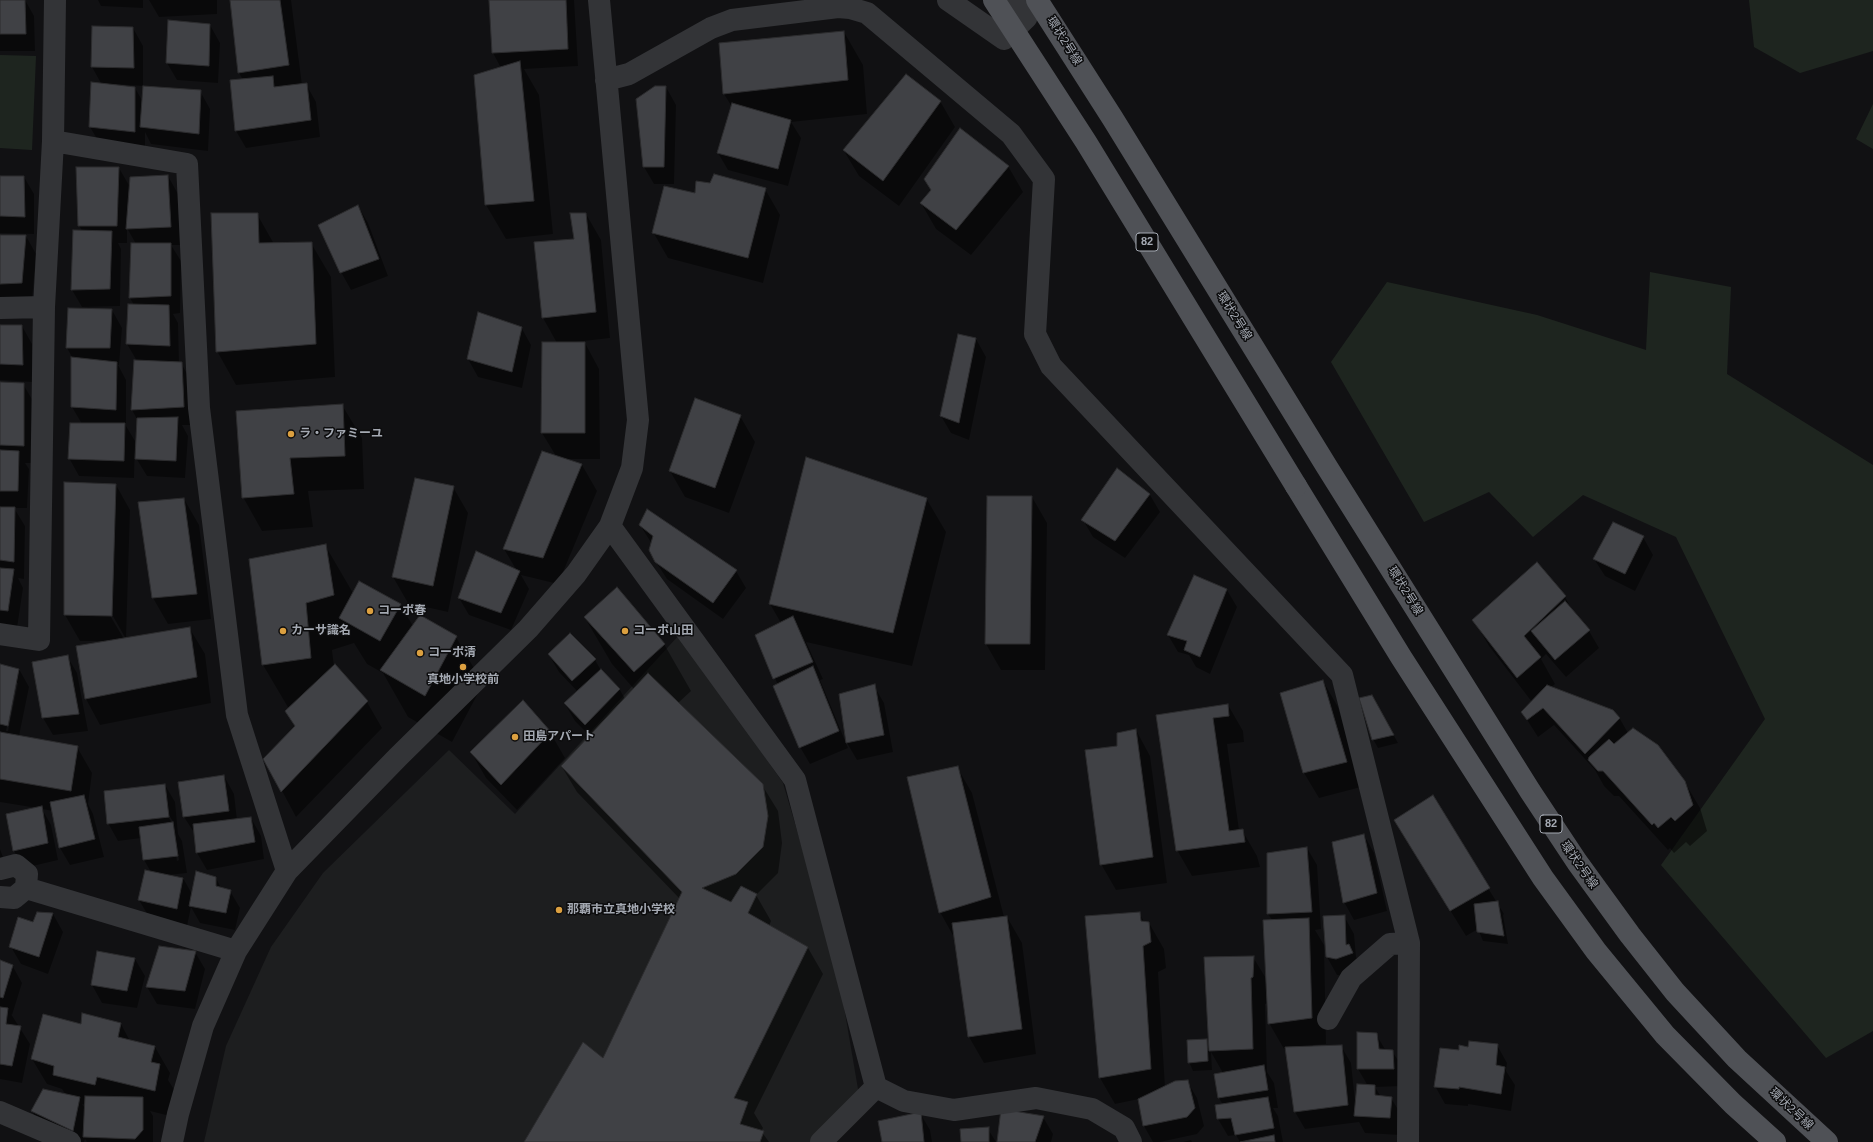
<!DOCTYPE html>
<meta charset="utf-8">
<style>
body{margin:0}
canvas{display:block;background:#111113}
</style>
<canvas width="1873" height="1142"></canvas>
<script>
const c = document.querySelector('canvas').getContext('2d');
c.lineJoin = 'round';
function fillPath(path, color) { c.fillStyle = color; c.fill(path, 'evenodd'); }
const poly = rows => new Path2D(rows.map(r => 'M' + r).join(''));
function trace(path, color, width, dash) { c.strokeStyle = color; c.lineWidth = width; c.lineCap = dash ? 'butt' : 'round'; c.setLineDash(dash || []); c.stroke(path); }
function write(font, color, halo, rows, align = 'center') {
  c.font = font + ' Helvetica,"Noto Sans JP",sans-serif'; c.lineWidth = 3; c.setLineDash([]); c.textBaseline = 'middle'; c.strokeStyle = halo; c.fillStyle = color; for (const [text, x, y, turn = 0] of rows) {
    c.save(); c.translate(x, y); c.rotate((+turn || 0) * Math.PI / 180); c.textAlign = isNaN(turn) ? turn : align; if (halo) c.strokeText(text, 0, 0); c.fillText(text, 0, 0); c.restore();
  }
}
fillPath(poly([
 [680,634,783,783,837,966,859,1095,810,1142,204,1142,226,1046,271,947,323,873,449,750,515,814]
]), '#1d1e1f');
fillPath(poly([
 [1749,0,1873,0,1873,51,1800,73,1754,47],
 [0,55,36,56,32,150,0,148],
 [1873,104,1873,149,1856,139],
 [1650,272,1731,287,1727,374,1873,465,1873,1031,1826,1058,1661,865,1765,719,1676,537,1583,495,1533,537,1489,492,1424,522,1331,362,1387,282,1537,315,1646,350]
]), '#1e251f');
fillPath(poly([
 [0,0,25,0,34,16,35,51,0,51],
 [98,0,143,0,143,8,101,6],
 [149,0,217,0,217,14,159,17],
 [231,0,291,0,302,85,306,84,316,102,320,137,246,148,236,131,231,81,243,80,239,73],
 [490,0,574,0,578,66,524,69,539,95,553,234,506,239,486,205,475,76,501,68,493,53],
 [210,25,220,43,218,83,177,80,167,63],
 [133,28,143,46,143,86,115,84,115,86,135,88,143,102,200,91,210,109,208,151,151,144,145,132,145,149,100,144,90,127,102,85,92,67],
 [844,32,863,65,867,114,791,122,801,138,788,186,728,170,718,153,732,107,724,94,720,44],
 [666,87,676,105,674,184,654,184,644,167,637,100],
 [940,101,955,127,899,206,859,176,844,151],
 [1008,166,1023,192,971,255,936,229,921,203],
 [119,168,130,187,168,176,178,194,180,245,171,245,181,261,180,313,173,314,178,323,179,363,181,363,191,381,193,425,182,425,188,436,185,478,147,476,136,458,138,421,132,410,137,361,127,344,134,305,130,298,136,244,127,228,127,243,118,243,121,249,120,306,82,307,72,290,82,231,79,225],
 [0,177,24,177,34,194,34,234,0,233],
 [765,189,780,215,763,283,668,258,653,232,696,194],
 [358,206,368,223,388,276,351,290,341,272],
 [257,214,274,244,311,243,331,277,335,377,236,385,217,351],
 [586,214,601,240,610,338,575,342,575,343,585,343,599,369,600,459,564,459,582,465,597,491,558,584,521,575,529,589,511,630,469,615,459,598,517,571,504,549,556,456,542,433,543,343,557,343,543,318],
 [0,236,26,236,36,254,32,300,0,301],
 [69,309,112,310,122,328,119,365,118,365,126,380,126,426,135,441,134,478,79,476,69,458,82,424,72,407,72,357,67,348],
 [0,326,22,326,32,344,32,382,0,380],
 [521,327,531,345,522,388,478,377,468,359],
 [959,335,976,339,986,357,969,440,951,433,941,416],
 [0,383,23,384,33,401,33,463,25,463,29,469,27,508,14,508,25,526,24,579,18,578,23,588,17,628,0,626],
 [342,405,362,438,364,489,308,491,313,527,262,531,243,497],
 [740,416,755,442,729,513,685,497,670,471],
 [116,485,130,510,126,639,190,629,205,654,211,703,100,725,86,699,78,647,104,641,80,641,65,615],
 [110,611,126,639,124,639,108,612],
 [453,487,468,513,448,612,408,603,393,577],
 [1150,495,1160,512,1125,558,1093,537,1083,520],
 [1032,497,1047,523,1045,670,1001,670,986,644],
 [926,498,946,532,912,666,806,642,823,679,820,680,848,748,810,764,800,747,778,685,756,636,781,623,770,604],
 [184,499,199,525,211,619,168,624,153,598],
 [640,525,736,571,746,588,723,619,667,579,656,562,652,544],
 [1643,537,1653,555,1635,591,1605,576,1594,559],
 [325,545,353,593,400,604,413,626,456,637,483,684,452,742,408,717,383,673,367,664,354,643,332,650,334,666,367,702,382,728,296,817,265,759,295,727,286,711,289,709,263,665,250,560],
 [1195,576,1227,590,1237,607,1210,674,1196,667,1189,655,1178,652,1168,635],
 [1565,597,1574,613,1589,631,1599,648,1566,677,1546,654,1541,659,1555,684,1550,688,1613,711,1620,719,1628,733,1684,781,1700,808,1707,831,1690,846,1686,842,1674,853,1670,848,1668,850,1619,796,1614,796,1604,786,1595,770,1554,725,1538,737,1522,712,1532,702,1489,646,1474,620],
 [585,618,664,644,691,691,678,703,762,785,778,811,782,843,778,873,756,895,771,921,769,926,808,948,823,974,754,1113,763,1128,761,1131,769,1142,525,1142,603,1059,680,899,577,792,562,767,590,736,575,721,565,704,578,692,559,672,549,655,595,660,602,672,620,690,625,699,634,689,612,664],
 [67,656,77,673,88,731,53,735,43,718],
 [0,665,19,669,29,687,19,736,77,747,92,773,88,804,93,814,104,857,70,865,60,848,53,811,42,809,51,825,58,860,24,868,14,851,37,808,0,802],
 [16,683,18,683,8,731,6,731],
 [1323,681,1338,707,1361,787,1319,798,1304,773],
 [874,686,884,703,893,752,857,760,847,743,840,695],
 [1372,696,1398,743,1378,748,1373,739],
 [1228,705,1243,731,1244,742,1227,744,1239,830,1242,830,1257,856,1260,867,1192,876,1177,850,1158,715],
 [1136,730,1150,756,1167,883,1116,890,1101,864,1118,747],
 [550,732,565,758,517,810,486,778,471,752],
 [957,767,972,793,1004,917,1007,917,1022,943,1036,1054,984,1063,969,1037,955,939,940,912],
 [224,776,234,794,237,820,251,818,261,836,264,859,207,870,197,853,195,834,184,817],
 [165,785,175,802,178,834,182,841,187,873,168,875,183,878,192,894,216,878,221,888,230,891,240,908,235,930,200,923,191,907,187,926,149,917,139,900,151,872,144,860,141,838,118,841,108,823],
 [167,812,174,823,172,823,166,813],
 [174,840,176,840,179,860,177,861],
 [1432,797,1504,914,1503,915,1508,944,1483,941,1478,929,1466,936,1395,821],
 [1364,835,1374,853,1387,911,1354,920,1344,902],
 [1307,848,1317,865,1321,929,1315,930,1324,945,1326,1044,1313,1045,1313,1047,1341,1046,1351,1063,1355,1101,1368,1086,1358,1069,1358,1033,1376,1034,1386,1051,1392,1051,1403,1068,1403,1086,1375,1087,1381,1097,1391,1098,1402,1116,1400,1135,1365,1133,1359,1122,1305,1129,1295,1112,1286,1049,1284,1049,1269,1023,1268,1003,1265,1004,1267,1072,1274,1083,1278,1108,1273,1108,1278,1116,1283,1142,1240,1142,1236,1135,1228,1136,1218,1119,1223,1105,1219,1098,1223,1073,1211,1052,1212,1070,1193,1071,1189,1062,1206,1040,1210,1048,1253,957,1267,980,1272,920,1268,914],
 [0,849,4,860,0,861],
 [38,913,53,914,63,932,48,974,21,964,11,947,33,923],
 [1139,913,1145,923,1149,923,1164,949,1166,968,1158,972,1165,1087,1187,1081,1197,1098,1204,1126,1197,1134,1160,1142,1153,1142,1144,1126,1139,1099,1115,1104,1100,1078,1086,917],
 [1344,916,1354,934,1356,957,1359,963,1346,976,1337,975,1327,957],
 [98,952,135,959,145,976,137,1008,102,1003,92,985],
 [195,952,205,969,195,1009,157,1004,147,987],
 [0,961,12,965,22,983,12,1015,11,1014,30,1044,22,1083,0,1079],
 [121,1024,130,1041,155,1047,170,1073,168,1080,175,1091,170,1116,150,1111,153,1116,153,1142,87,1142,85,1139,84,1142,71,1142,42,1129,32,1111,66,1095,62,1089,47,1084,32,1059,82,1025],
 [82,1104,86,1105,86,1110],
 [1497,1045,1507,1063,1506,1071,1515,1085,1511,1111,1468,1104,1468,1106,1445,1104,1435,1086,1460,1051,1468,1048],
 [920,1113,930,1130,932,1142,883,1142],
 [1043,1117,1053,1134,1051,1142,998,1142],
 [988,1129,996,1142,962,1142],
 [1191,1140,1192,1142,1183,1142]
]), '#0007');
const building = poly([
 [0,0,25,0,26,34,0,34,0,0],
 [230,0,280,0,289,65,238,73,230,0],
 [489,0,566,0,568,49,492,53,489,0],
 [168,20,210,24,209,66,166,63,168,20],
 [92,26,133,27,134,68,91,67,92,26],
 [844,31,848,80,723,94,719,43,844,31],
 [520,61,534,201,485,205,474,75,520,61],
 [906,74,941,101,883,181,843,150,906,74],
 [273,76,274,87,307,83,311,120,235,131,230,80,273,76],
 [91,82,135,87,135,132,89,127,91,82],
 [143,86,201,90,199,134,140,127,143,86],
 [655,86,666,86,664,167,643,167,636,99,655,86],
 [732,103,791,120,778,169,717,153,732,103],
 [960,128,1009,166,956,230,920,203,931,190,924,179,960,128],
 [76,167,119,167,117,226,78,226,76,167],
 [714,174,766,188,748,258,652,233,664,186,695,193,696,181,710,183,714,174],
 [168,175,171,227,126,229,130,177,168,175],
 [0,176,24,176,25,217,0,216,0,176],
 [358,205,379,259,340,273,318,225,358,205],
 [211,213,258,213,259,243,312,242,316,344,216,352,211,213],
 [570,213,586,213,596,312,542,318,534,242,574,239,570,213],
 [73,230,112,231,110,289,71,290,73,230],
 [0,235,26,235,22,283,0,284,0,235],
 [131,243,171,243,171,296,129,298,131,243],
 [128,304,169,305,170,346,126,344,128,304],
 [68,308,112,309,110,348,66,348,68,308],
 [478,312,522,327,512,372,467,359,478,312],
 [0,325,22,325,23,365,0,364,0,325],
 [958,334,976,338,959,423,940,416,958,334],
 [542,342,585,342,585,433,541,433,542,342],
 [71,357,117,362,116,410,71,407,71,357],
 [134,360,182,362,184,407,131,410,134,360],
 [0,382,24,383,24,446,0,445,0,382],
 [695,398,741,415,715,488,669,471,695,398],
 [343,404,345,456,290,458,294,494,242,498,236,411,343,404],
 [178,417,176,461,135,459,137,418,178,417],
 [70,423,125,423,124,461,68,459,70,423],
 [0,450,19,451,18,491,0,491,0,450],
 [542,451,582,464,543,558,503,549,542,451],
 [806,457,927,498,893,633,769,604,806,457],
 [1117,468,1150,494,1115,541,1081,520,1117,468],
 [415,478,454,486,433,586,392,577,415,478],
 [64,482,116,484,112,616,64,615,64,482],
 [987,496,1032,496,1030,644,985,644,987,496],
 [184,498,197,594,152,598,138,502,184,498],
 [0,507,15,507,14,562,0,560,0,507],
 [647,509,737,570,713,603,655,562,649,550,653,536,639,525,647,509],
 [1613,522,1644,536,1625,574,1593,559,1613,522],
 [326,544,334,595,306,603,311,658,262,665,249,559,326,544],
 [476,551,520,571,501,613,458,598,476,551],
 [1537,562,1566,596,1524,636,1541,657,1517,678,1472,620,1537,562],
 [0,568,14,569,8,611,0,610,0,568],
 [1194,575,1227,589,1200,657,1184,650,1187,641,1167,635,1194,575],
 [359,581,401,604,380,641,339,618,359,581],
 [617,587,665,644,634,672,584,617,617,587],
 [1565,601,1590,630,1555,660,1531,631,1565,601],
 [420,615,457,636,425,696,380,670,420,615],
 [793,616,813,662,773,679,755,635,793,616],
 [190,627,197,677,85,699,76,646,190,627],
 [570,633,596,659,572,681,548,654,570,633],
 [68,655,79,714,42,718,32,662,68,655],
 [0,664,19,669,8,726,0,724,0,664],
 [335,664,368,701,281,792,263,759,295,726,285,711,335,664],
 [813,666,839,731,799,748,773,686,813,666],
 [601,669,620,689,585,725,564,703,601,669],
 [648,673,763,784,768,816,763,847,736,874,702,888,731,902,741,886,757,894,748,913,808,947,734,1098,748,1102,740,1124,764,1131,760,1142,524,1142,583,1042,603,1058,682,892,561,766,648,673],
 [1323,680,1347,762,1303,773,1280,693,1323,680],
 [875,684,884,735,846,743,839,694,875,684],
 [1547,685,1613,710,1620,718,1585,754,1543,708,1527,720,1521,712,1547,685],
 [1372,695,1394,735,1372,740,1359,698,1372,695],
 [523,700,551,732,501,785,470,752,523,700],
 [1228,704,1229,716,1213,718,1229,831,1243,829,1245,842,1176,851,1156,715,1228,704],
 [1633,728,1658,745,1685,781,1693,805,1675,821,1671,817,1658,828,1654,823,1652,825,1603,771,1598,771,1588,760,1589,757,1609,739,1614,744,1633,728],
 [1136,729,1153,857,1100,865,1085,750,1117,746,1117,733,1136,729],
 [0,732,78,746,71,791,0,779,0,732],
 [958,766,991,897,939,913,907,777,958,766],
 [224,775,229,811,183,817,178,782,224,775],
 [165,784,169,817,107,824,104,791,165,784],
 [84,795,95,839,59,848,50,802,84,795],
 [1433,795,1490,888,1450,911,1394,820,1433,795],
 [42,806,48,843,13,851,6,814,42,806],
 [251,817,255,842,196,853,193,824,251,817],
 [173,822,178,856,143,860,139,827,173,822],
 [1364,834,1377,893,1343,903,1332,842,1364,834],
 [1307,847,1312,912,1267,914,1267,853,1307,847],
 [145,870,183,878,177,909,138,900,145,870],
 [196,871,216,877,216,886,231,890,226,913,189,906,196,871],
 [1498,901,1504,936,1477,932,1474,904,1498,901],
 [37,912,53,913,39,957,9,947,18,917,33,922,37,912],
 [1140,912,1141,921,1149,922,1151,942,1143,946,1151,1069,1099,1078,1085,916,1140,912],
 [1345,915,1346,945,1349,944,1353,953,1336,959,1326,957,1323,916,1345,915],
 [1007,916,1022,1029,968,1037,952,923,1007,916],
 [1309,918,1312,1018,1268,1024,1263,920,1309,918],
 [159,946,196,951,185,991,146,987,159,946],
 [97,951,135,958,127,991,91,985,97,951],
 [1254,956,1253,977,1251,978,1253,1049,1209,1051,1204,957,1254,956],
 [0,960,13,965,3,998,0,997,0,960],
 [0,1007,8,1008,6,1024,21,1026,12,1066,0,1064,0,1007],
 [82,1013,121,1023,118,1037,155,1046,151,1062,160,1064,155,1091,97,1077,95,1085,53,1075,54,1066,31,1059,43,1014,81,1024,82,1013],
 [1357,1032,1377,1033,1379,1049,1393,1050,1394,1069,1357,1069,1357,1032],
 [1207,1039,1208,1061,1188,1063,1187,1040,1207,1039],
 [1469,1041,1498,1044,1496,1065,1505,1067,1501,1094,1459,1087,1459,1089,1434,1087,1440,1048,1459,1050,1459,1045,1468,1047,1469,1041],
 [1342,1045,1348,1105,1294,1112,1285,1047,1342,1045],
 [1264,1065,1268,1090,1218,1098,1214,1074,1264,1065],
 [1188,1080,1195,1108,1187,1117,1143,1126,1138,1099,1175,1081,1188,1080],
 [1357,1084,1375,1085,1375,1095,1392,1097,1390,1118,1354,1116,1357,1084],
 [43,1089,80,1097,73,1131,31,1111,43,1089],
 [85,1096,143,1097,143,1130,135,1139,83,1137,85,1096],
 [1268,1097,1274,1128,1235,1135,1231,1118,1217,1119,1215,1105,1268,1097],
 [1001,1109,1044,1116,1035,1142,997,1142,1001,1109],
 [921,1112,924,1142,882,1142,878,1121,921,1112],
 [989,1127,989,1142,961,1142,960,1129,989,1127],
 [1274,1135,1275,1142,1240,1142,1274,1135]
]);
fillPath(building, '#404145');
trace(building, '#2c2c2e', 1);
trace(poly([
 [948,0,1004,39,1026,18,1018,0],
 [606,80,629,74,711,28,732,20,838,7,850,8,867,13,1011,134,1044,179,1035,334,1051,366,1342,675,1409,943,1408,1142],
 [53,141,187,164,199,408,237,715,287,871],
 [0,308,44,307],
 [610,526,795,780,876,1087,904,1101,954,1110,1036,1098,1092,1109,1124,1128,1131,1142],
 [0,634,39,640,44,307,53,141,55,0],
 [0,869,16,865,27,874,26,888,14,898,0,897],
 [26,888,236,951],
 [1328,1019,1351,978,1390,944,1409,943],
 [0,1112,70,1142],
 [172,1142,178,1114,203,1026,236,951,287,871,398,757,528,629,576,574,610,526,632,468,638,420,599,0],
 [821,1142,876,1087]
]), '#333437', 22);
trace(poly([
 [1037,0,1113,119,1327,467,1530,791,1577,862,1630,935,1675,992,1737,1059,1827,1142],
 [1296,486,1401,657,1543,878,1596,951,1665,1035,1733,1104,1775,1142]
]), '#4f5156', 22);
trace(poly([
 [994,0,1086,142,1296,486]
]), '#4f5156', 22);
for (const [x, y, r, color] of [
 [291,434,4,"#dca040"],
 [370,611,4,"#dca040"],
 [283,631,4,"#dca040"],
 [625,631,4,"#dca040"],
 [420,653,4,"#dca040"],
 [463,667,4,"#dca040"],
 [515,737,4,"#dca040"],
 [559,910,4,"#dca040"]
]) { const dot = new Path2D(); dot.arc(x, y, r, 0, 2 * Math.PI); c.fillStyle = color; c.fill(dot); trace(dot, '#0c0c0d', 1.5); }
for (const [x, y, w] of [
 [1147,242,22],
 [1551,824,22]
]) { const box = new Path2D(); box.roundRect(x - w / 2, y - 9, w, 18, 3); c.fillStyle = '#0c0c0d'; c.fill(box); trace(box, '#a4a9b2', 1); }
write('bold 11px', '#a4a9b2', null, [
 ["82",1147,242],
 ["82",1551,824]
]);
write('12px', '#a4a9b2', '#0c0c0d', [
 ["環状2号線",1064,41,58],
 ["環状2号線",1234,316,58],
 ["環状2号線",1405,591,58],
 ["環状2号線",1579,865,55],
 ["環状2号線",1791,1109,43]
]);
write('bold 12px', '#a4a9b2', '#0c0c0d', [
 ["ラ・ファミーユ",299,434],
 ["コーポ春",378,611],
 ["カーサ識名",291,631],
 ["コーポ山田",633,631],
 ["コーポ清",428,653],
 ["真地小学校前",463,680,"center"],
 ["田島アパート",523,737],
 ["那覇市立真地小学校",567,910]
], 'left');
</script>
